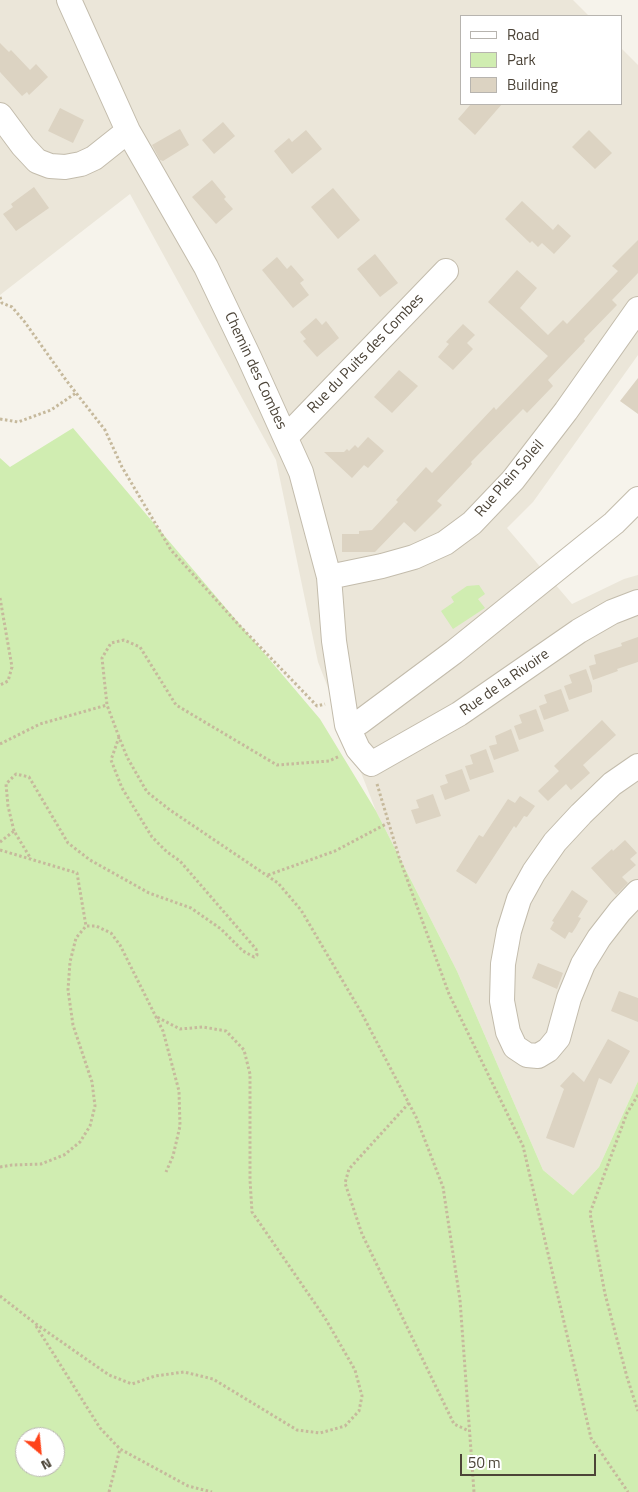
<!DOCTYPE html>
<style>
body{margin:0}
#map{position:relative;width:638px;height:1492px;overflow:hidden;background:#f6f3eb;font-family:"Titillium Web",sans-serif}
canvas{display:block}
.legend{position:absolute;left:460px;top:15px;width:162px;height:90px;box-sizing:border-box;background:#fff;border:1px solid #b7b4af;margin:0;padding:6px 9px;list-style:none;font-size:15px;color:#4c4438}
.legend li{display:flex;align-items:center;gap:10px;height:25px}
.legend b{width:25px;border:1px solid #b7b4af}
.north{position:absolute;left:15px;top:1427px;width:50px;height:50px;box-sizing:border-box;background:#fff;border:1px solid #b7b4af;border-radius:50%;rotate:152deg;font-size:14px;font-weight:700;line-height:20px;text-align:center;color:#4c4438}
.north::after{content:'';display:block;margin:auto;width:18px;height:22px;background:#ff4319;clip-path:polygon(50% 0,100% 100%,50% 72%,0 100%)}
.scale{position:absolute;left:460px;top:1454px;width:136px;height:22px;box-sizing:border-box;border:2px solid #4c4438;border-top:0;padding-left:6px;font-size:15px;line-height:18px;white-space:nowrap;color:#4c4438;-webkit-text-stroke:4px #fff;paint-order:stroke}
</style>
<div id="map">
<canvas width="638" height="1492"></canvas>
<ul class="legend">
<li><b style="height:6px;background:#fff"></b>Road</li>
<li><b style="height:14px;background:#d0edb1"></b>Park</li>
<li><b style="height:14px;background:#dcd3c2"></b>Building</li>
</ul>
<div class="north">N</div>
<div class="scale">50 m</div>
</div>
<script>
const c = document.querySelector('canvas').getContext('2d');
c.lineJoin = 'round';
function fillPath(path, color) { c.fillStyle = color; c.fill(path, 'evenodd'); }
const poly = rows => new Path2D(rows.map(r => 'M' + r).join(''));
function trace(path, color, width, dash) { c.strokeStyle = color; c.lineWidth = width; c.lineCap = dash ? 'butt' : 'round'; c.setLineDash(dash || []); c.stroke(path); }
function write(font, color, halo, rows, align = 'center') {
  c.font = font + ' "Titillium Web",sans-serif'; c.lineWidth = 4; c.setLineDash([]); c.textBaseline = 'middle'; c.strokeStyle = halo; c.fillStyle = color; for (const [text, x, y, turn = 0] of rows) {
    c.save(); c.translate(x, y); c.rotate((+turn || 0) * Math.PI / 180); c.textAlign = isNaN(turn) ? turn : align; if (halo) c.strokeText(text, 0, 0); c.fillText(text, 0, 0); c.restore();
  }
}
fillPath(poly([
 [0,0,573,0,589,16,462,16,462,104,622,104,622,49,638,65,638,355,533,502,507,528,572,604,624,579,638,575,638,1081,599,1167,573,1195,543,1170,457,971,376,811,318,662,276,460,130,194,0,295]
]), '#ebe6d9');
fillPath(poly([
 [73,428,320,719,376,811,457,971,543,1170,573,1195,599,1167,638,1081,638,1492,0,1492,0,458,10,467],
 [25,1437,55,1437,55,1467,25,1467],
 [479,585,485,594,478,599,485,608,453,629,441,611,454,602,451,597,467,586]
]), '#d0edb1');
fillPath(poly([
 [0,43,9,52,11,50,30,70,36,64,48,77,29,95,27,92,22,96,0,72],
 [471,104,502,104,475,135,458,119],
 [60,108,84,120,73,143,48,131],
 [223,122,235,136,214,154,202,140],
 [180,129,189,145,163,161,160,160,152,145],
 [306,130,322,149,292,174,274,151,289,138,292,142],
 [589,130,612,153,595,169,572,147],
 [212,180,226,197,224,199,233,209,216,224,192,197],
 [34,187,49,208,16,231,3,214,13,207,11,204],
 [333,188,360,220,338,239,311,207],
 [522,201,553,230,558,224,571,236,554,254,542,243,538,247,532,241,530,243,505,219],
 [638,240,638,273,612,300,617,305,584,339,585,341,548,380,553,386,527,413,523,409,471,462,472,464,437,501,442,505,415,532,404,522,375,552,342,552,342,534,359,534,359,531,372,530,398,502,396,500,426,467,432,473,494,407,496,410,548,356,488,302,517,270,537,288,520,308,548,335,563,320,567,324,618,271,612,266],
 [375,254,398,283,380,297,357,269],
 [277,257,287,269,291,265,304,280,300,283,309,295,293,308,262,270],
 [316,318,322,325,326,321,339,338,317,357,303,341,306,339,300,332],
 [463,324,475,335,467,343,473,349,453,370,438,357,449,344,446,342],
 [399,370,418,386,392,413,374,397],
 [638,378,638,414,620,401],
 [368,437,384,451,368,468,364,465,352,478,324,452,344,452,347,449,349,451,355,445,358,448],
 [638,637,638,662,617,669,618,671,593,680,589,666,596,664,594,655,622,646,621,643],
 [586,669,592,686,592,692,569,700,564,686,572,683,569,675],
 [561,689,569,711,544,720,539,706,547,703,544,695],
 [536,709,544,731,519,740,514,726,522,723,519,715],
 [602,720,616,735,583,765,590,773,571,790,566,784,548,801,538,791,559,771,554,766],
 [511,729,519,751,494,760,489,746,497,744,495,736],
 [486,749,494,772,470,780,465,766,473,764,470,755],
 [462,769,470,791,445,800,440,786,448,783,445,775],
 [433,794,441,816,416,824,411,810,419,808,416,800],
 [520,796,535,806,527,817,524,816,516,828,514,826,476,884,456,871,479,835,483,837,508,799,515,803],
 [625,840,637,853,630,859,636,865,622,877,628,883,616,895,591,868,612,849,613,851],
 [572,890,588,901,578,917,581,918,576,927,572,933,569,932,565,939,550,929,554,922,552,921],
 [538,963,563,973,557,989,532,978],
 [619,991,638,998,638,1022,611,1011],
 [608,1039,630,1051,611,1084,599,1078,574,1148,546,1138,564,1089,560,1086,573,1072,584,1082]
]), '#dcd3c2');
const minor = poly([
 [69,0,128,131,206,267,249,357,301,472,329,577,334,641,347,725,358,749,371,764,459,714,579,631,612,612,638,602],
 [0,115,23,146,37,161,50,166,65,167,81,164,94,158,128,131],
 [286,437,446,271],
 [329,577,382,566,414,557,445,543,472,523,513,480,566,411,638,309],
 [349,728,360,722,454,652,614,523,638,499],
 [638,766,612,784,581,814,555,842,534,872,519,899,509,931,503,964,502,1001,508,1032,515,1047,527,1055,538,1056,548,1050,558,1038,569,998,583,964,599,938,620,911,638,892]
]);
trace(minor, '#c3bcac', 26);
trace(poly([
 [0,297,2,303,12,307,24,321,66,380,105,430,122,467,171,550,238,624,317,706,325,704],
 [0,419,18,422,51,410,76,393],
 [0,598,12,667,8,681,0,685],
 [119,737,107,705,102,658,111,643,124,640,140,647,176,705,277,765,329,761,340,756],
 [0,744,40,724,107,705],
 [377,784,399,857,449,994,523,1146,591,1438,628,1492],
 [14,831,8,806,6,784,16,774,29,777,68,843,90,860,149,893,191,908,221,929,243,951,254,957,257,955,256,949,180,861,167,852,152,837,122,788,111,760,119,737,127,757,147,792,170,810,278,883,301,910,361,1012,416,1117,443,1187,460,1300,474,1492],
 [0,842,14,831,31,859],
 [0,850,77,873,86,926],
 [268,875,335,851,388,823],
 [638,1095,627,1113,590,1213,605,1294,627,1377,638,1411],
 [409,1103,349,1169,345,1183,362,1234,454,1424,469,1431],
 [0,1167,12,1165,41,1164,64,1155,80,1142,90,1126,95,1106,92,1082,73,1025,68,990,70,962,76,938,86,926,96,926,111,933,120,945,163,1031,179,1091,180,1126,173,1156,166,1172],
 [0,1296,36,1324,109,1375,132,1384,155,1376,184,1372,213,1379,297,1430,320,1433,345,1426,359,1411,362,1396,355,1370,325,1318,252,1212,250,1180,250,1074,244,1050,226,1031,203,1027,180,1029,155,1016],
 [36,1326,100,1428,120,1449,188,1486,212,1492],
 [109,1492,120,1449]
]), '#c6b99c', 3, [2.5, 2.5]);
trace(minor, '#fff', 24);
write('15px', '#4c4438', '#fff', [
 ["Rue du Puits des Combes",366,354,-46],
 ["Chemin des Combes",255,371,65],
 ["Rue Plein Soleil",510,479,-49],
 ["Rue de la Rivoire",505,683,-35]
]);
</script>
